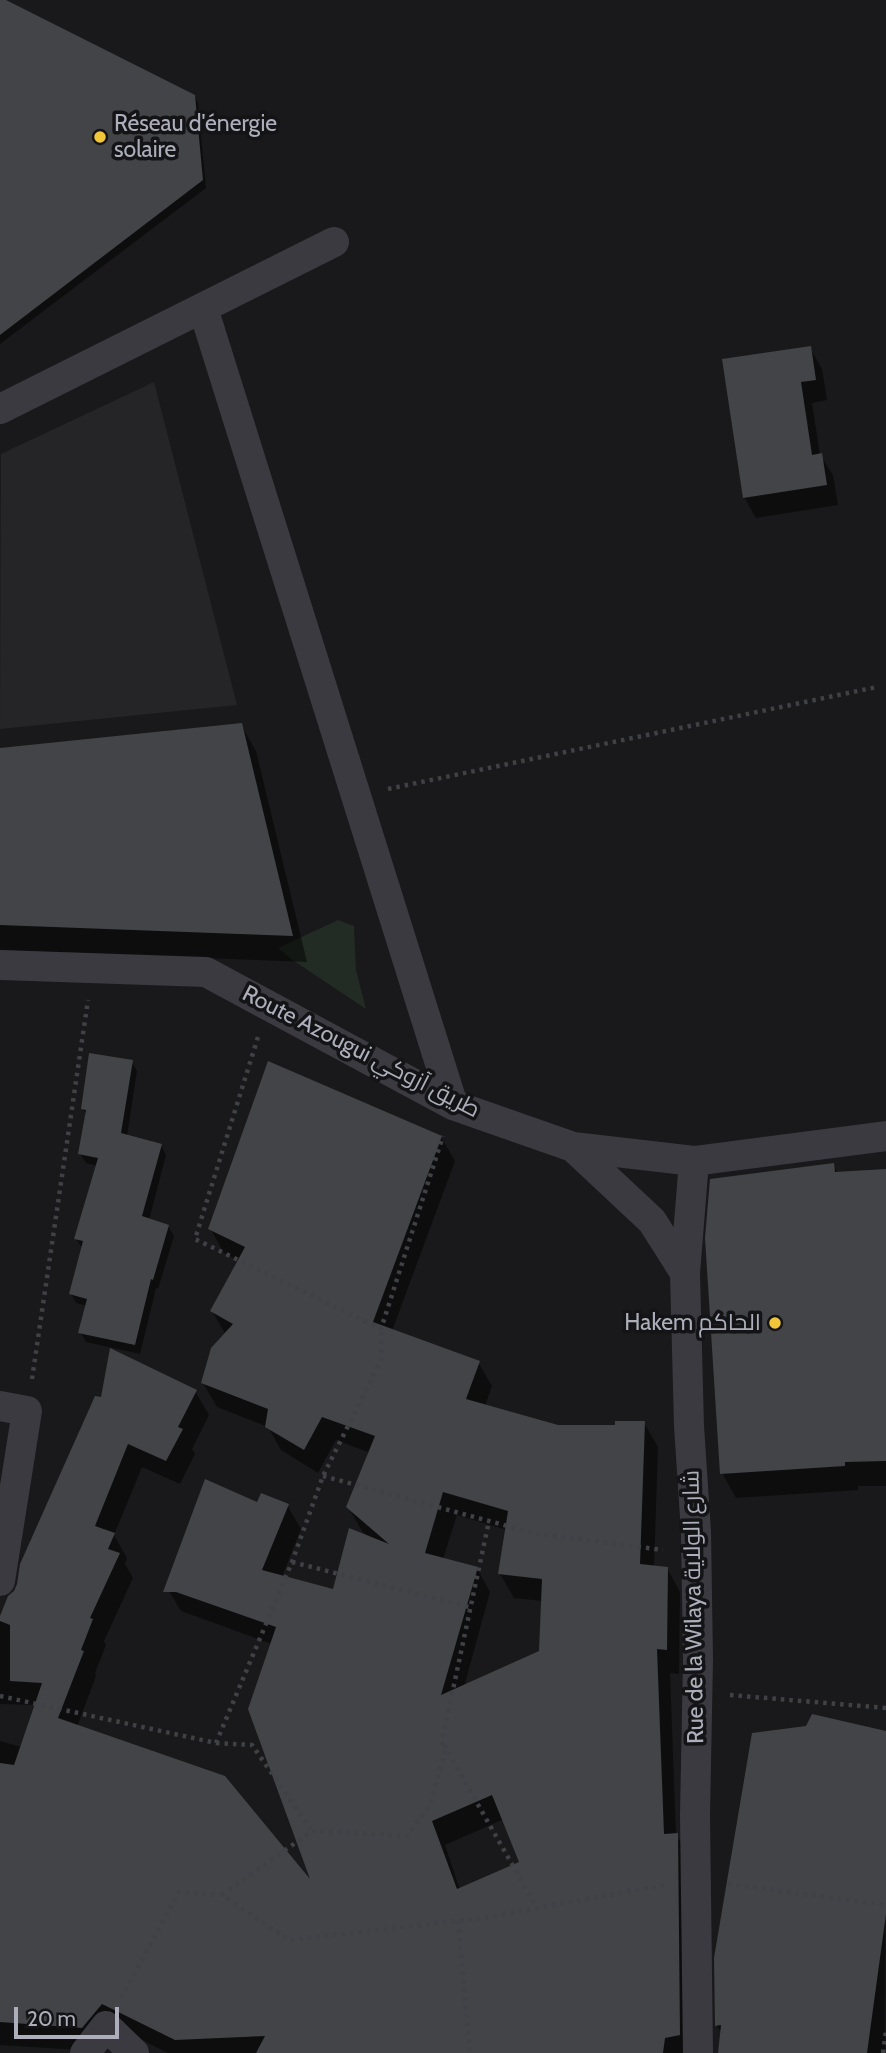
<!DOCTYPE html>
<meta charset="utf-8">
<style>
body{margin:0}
#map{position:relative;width:886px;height:2053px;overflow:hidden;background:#19191b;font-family:Cabin,sans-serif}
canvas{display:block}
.scale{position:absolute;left:14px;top:2007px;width:105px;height:32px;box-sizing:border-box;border:4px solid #acafbb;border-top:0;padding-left:9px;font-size:21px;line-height:24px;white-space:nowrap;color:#acafbb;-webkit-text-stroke:5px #141416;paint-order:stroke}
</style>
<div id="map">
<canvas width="886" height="2053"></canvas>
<div class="scale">20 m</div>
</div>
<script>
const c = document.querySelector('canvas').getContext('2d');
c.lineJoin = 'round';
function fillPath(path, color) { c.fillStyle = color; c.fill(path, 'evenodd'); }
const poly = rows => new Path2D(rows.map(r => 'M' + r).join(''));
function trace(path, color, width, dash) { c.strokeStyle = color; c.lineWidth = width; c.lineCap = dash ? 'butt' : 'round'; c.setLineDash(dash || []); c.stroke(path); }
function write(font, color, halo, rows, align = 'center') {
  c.font = font + ' Cabin,Cairo,sans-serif'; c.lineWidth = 7; c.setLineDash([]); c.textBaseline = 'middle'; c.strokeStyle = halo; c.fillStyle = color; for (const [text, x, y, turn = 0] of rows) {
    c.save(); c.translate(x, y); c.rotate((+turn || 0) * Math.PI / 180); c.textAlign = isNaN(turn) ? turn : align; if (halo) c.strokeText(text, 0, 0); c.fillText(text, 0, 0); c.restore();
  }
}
fillPath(poly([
 [154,382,237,705,0,729,1,454]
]), '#252528');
fillPath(poly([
 [338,920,354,926,356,970,366,1009,291,959,278,948]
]), '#232b25');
fillPath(poly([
 [0,0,194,96,198,103,206,188,0,344],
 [810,348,822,369,827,400,812,403,820,455,833,475,838,505,756,518,744,497],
 [241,725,256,751,307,962,0,950,0,749],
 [131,1061,137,1071,127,1136,161,1145,166,1155,149,1220,168,1226,174,1236,158,1289,156,1288,140,1354,86,1342,80,1332,87,1306,76,1303,71,1294,82,1248,76,1239,98,1166,86,1163,80,1153,87,1116,83,1109],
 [441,1137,455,1161,392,1331,478,1362,492,1386,485,1406,557,1427,617,1427,644,1423,658,1447,654,1567,667,1568,680,1592,679,1674,670,1673,676,1835,691,1859,693,2053,168,2053,116,2027,96,2051,0,2045,0,1741,22,1747,36,1705,0,1704,0,1621,15,1593,57,1483,195,1391,209,1415,192,1449,195,1454,180,1484,142,1467,114,1535,127,1558,125,1564,133,1578,104,1641,106,1645,95,1673,96,1676,77,1727,314,1887,272,1644,181,1611,167,1588,258,1504,287,1505,301,1529,282,1577,334,1591,369,1538,362,1531,348,1507,370,1453,336,1440,318,1473,281,1450,268,1427,217,1407,203,1383,226,1335,212,1311,240,1261,224,1253,210,1228],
 [457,1515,507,1530,500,1574,514,1598,543,1601,540,1652,464,1687,490,1592,477,1568,443,1559],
 [504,1819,521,1863,460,1890,445,1845],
 [833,1165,838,1174,886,1170,886,1486,858,1486,858,1490,736,1498,722,1473],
 [886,1733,885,2053,720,2053,722,2034,717,2026]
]), '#0007');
fillPath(poly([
 [0,0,6,0,195,95,203,180,0,335],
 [811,346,816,380,801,382,812,455,822,453,827,485,743,498,722,359],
 [242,723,293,936,0,925,0,748],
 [89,1053,133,1060,121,1133,162,1144,142,1216,169,1225,153,1280,151,1279,135,1345,78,1333,87,1299,69,1294,83,1241,74,1239,98,1158,78,1154,86,1110,81,1109],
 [268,1061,442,1136,373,1322,480,1361,466,1399,558,1425,615,1425,615,1421,645,1421,640,1564,668,1567,667,1650,657,1649,664,1834,678,1833,680,2035,665,2038,663,2053,256,2053,265,2036,175,2040,102,2004,82,2028,0,2022,0,1763,14,1765,42,1683,10,1681,10,1625,0,1621,0,1616,8,1596,14,1591,17,1584,20,1564,95,1396,101,1397,110,1348,197,1390,178,1427,183,1429,166,1461,128,1444,95,1526,115,1533,108,1549,120,1553,90,1618,93,1619,81,1650,84,1651,58,1718,225,1776,310,1879,248,1709,276,1627,176,1592,163,1592,205,1479,257,1502,261,1493,289,1504,262,1570,333,1589,349,1528,389,1544,346,1507,375,1436,322,1417,304,1450,265,1427,268,1409,201,1383,211,1348,233,1324,210,1311,245,1247,208,1229],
 [443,1492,508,1511,498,1574,542,1579,539,1651,441,1695,478,1567,425,1553],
 [492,1795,519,1862,457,1889,432,1821],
 [834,1163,835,1172,886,1169,886,1461,845,1462,845,1466,720,1474,705,1238,710,1179],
 [812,1714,886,1731,886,1914,867,2053,718,2053,721,2025,715,2026,714,1958,752,1733,806,1726]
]), '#434448');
trace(poly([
 [388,789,877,687],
 [258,1037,195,1239,381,1329,443,1136],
 [32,1379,88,1000],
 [323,1476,537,1534,663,1550],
 [292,1562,473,1608],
 [730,1695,886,1708],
 [0,1696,216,1743,292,1562,323,1476,381,1360,381,1329],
 [216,1743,252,1745,312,1831],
 [444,1745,537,1908],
 [728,1884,886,1905],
 [222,1895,312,1831,407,1836,429,1806,445,1754,442,1741,489,1521],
 [458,1921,470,2053],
 [121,1998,179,1892,222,1895,289,1940,483,1918,664,1885],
 [883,2053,886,2031]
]), '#404147', 4.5, [3.5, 5]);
trace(poly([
 [203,308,453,1105],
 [0,409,334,242],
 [0,965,206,972,453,1105,573,1147,694,1161,886,1136],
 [573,1147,652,1221,685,1273],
 [694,1161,685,1273,689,1426,696,1532,698,1660,695,1815,698,2053],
 [0,1406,27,1411,0,1581],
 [85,2053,106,2026,134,2053]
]), '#3a3a40', 30);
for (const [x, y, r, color] of [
 [100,137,7,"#f1c63b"],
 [775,1323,7,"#f1c63b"]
]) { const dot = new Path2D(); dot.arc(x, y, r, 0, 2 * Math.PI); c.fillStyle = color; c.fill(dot); trace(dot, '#141416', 2.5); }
write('23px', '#acafbb', '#141416', [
 ["Réseau d'énergie",114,124],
 ["solaire",114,150],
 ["Hakem الحاكم",761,1323,"right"]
], 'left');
write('23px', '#acafbb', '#141416', [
 ["Route Azougui طريق آزوكي",361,1052,27],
 ["Rue de la Wilaya شارع الولاية",694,1607,-91]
]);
</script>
